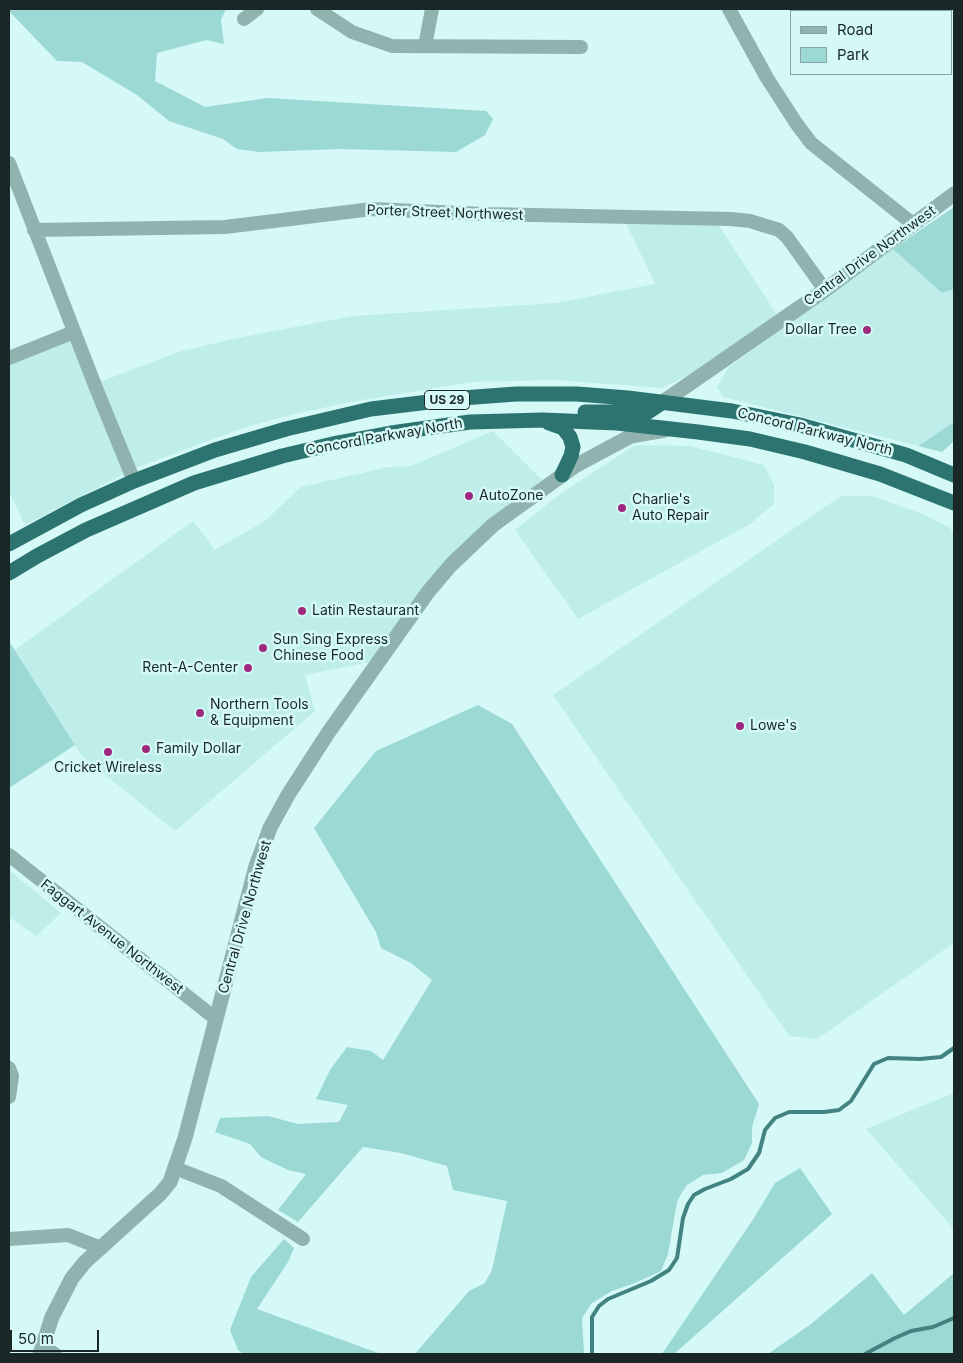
<!DOCTYPE html>
<style>
body{margin:0}
#map{position:relative;width:963px;height:1363px;overflow:hidden;background:#d4f9f6;font-family:Inter,sans-serif}
canvas{display:block}
.frame{position:absolute;inset:0;border:10px solid #192727;pointer-events:none}
.legend{position:absolute;left:790px;top:10px;width:162px;height:65px;box-sizing:border-box;background:#d4f9f6;border:1px solid #89a5a3;margin:0;padding:6px 9px;list-style:none;font-size:15px;color:#192727}
.legend li{display:flex;align-items:center;gap:10px;height:25px}
.legend b{width:25px;border:1px solid #89a5a3}
.scale{position:absolute;left:10px;top:1330px;width:89px;height:22px;box-sizing:border-box;border:2px solid #192727;border-top:0;padding-left:6px;font-size:15px;line-height:18px;white-space:nowrap;color:#192727;-webkit-text-stroke:4px #d4f9f6;paint-order:stroke}
</style>
<div id="map">
<canvas width="963" height="1363"></canvas>
<div class="frame"></div>
<ul class="legend">
<li><b style="height:6px;background:#90b3b0"></b>Road</li>
<li><b style="height:14px;background:#9cd8d4"></b>Park</li>
</ul>
<div class="scale">50 m</div>
</div>
<script>
const c = document.querySelector('canvas').getContext('2d');
c.lineJoin = 'round';
function fillPath(path, color) { c.fillStyle = color; c.fill(path, 'evenodd'); }
const poly = rows => new Path2D(rows.map(r => 'M' + r).join(''));
function trace(path, color, width, dash) { c.strokeStyle = color; c.lineWidth = width; c.lineCap = dash ? 'butt' : 'round'; c.setLineDash(dash || []); c.stroke(path); }
function write(font, color, halo, rows, align = 'center') {
  c.font = font + ' Inter,sans-serif'; c.lineWidth = 5; c.setLineDash([]); c.textBaseline = 'middle'; c.strokeStyle = halo; c.fillStyle = color; for (const [text, x, y, turn = 0] of rows) {
    c.save(); c.translate(x, y); c.rotate((+turn || 0) * Math.PI / 180); c.textAlign = isNaN(turn) ? turn : align; if (halo) c.strokeText(text, 0, 0); c.fillText(text, 0, 0); c.restore();
  }
}
fillPath(poly([
 [625,221,718,224,777,315,698,371,662,388,555,380,471,382,435,388,350,402,286,416,240,429,136,468,25,525,9,491,9,365,72,338,92,385,178,352,237,338,353,316,556,303,655,284],
 [893,249,942,293,954,289,954,422,918,446,723,397,717,387,729,367],
 [493,431,542,480,446,561,370,662,305,675,315,711,175,831,81,755,15,650,193,521,215,550,266,520,301,487,388,467,411,466],
 [635,445,690,446,764,465,774,485,774,504,750,524,578,619,515,530,560,494],
 [841,496,872,496,923,514,950,528,954,534,954,943,817,1039,789,1036,553,695],
 [9,870,61,913,36,936,9,917],
 [954,1093,954,1229,866,1129]
]), '#bfeeea');
fillPath(poly([
 [9,9,226,9,221,20,224,44,206,40,157,53,155,81,205,107,268,98,486,111,493,119,485,135,456,152,340,149,259,152,237,149,223,139,169,121,137,95,82,62,57,61,9,11],
 [954,207,954,289,942,293,893,249],
 [954,422,954,441,942,452,918,446],
 [9,641,75,745,9,788],
 [478,705,512,724,759,1104,752,1127,752,1143,744,1160,722,1173,703,1175,687,1185,681,1194,677,1202,668,1254,661,1271,635,1283,612,1291,592,1303,582,1318,584,1354,415,1354,469,1291,485,1283,492,1270,507,1201,453,1190,447,1166,401,1153,363,1147,298,1222,278,1210,306,1174,288,1170,261,1157,250,1144,215,1132,220,1118,268,1116,298,1124,339,1122,348,1105,316,1099,330,1070,347,1047,371,1051,383,1060,432,980,411,963,381,948,376,932,314,828,376,751],
 [800,1168,832,1214,674,1354,662,1354,754,1218,775,1183],
 [284,1239,294,1248,288,1262,257,1309,381,1354,243,1354,238,1350,230,1330,251,1277],
 [872,1273,904,1315,954,1273,954,1354,768,1354,811,1324]
]), '#9cd8d4');
trace(poly([
 [592,1354,592,1317,599,1306,608,1299,651,1281,669,1270,677,1258,683,1218,688,1204,694,1195,705,1189,731,1179,748,1169,759,1153,765,1130,775,1118,789,1112,824,1112,839,1110,851,1101,874,1064,888,1058,920,1059,941,1057,954,1048],
 [865,1354,895,1338,911,1331,933,1327,954,1318]
]), '#428381', 4);
trace(poly([
 [317,9,352,32,392,46,581,47],
 [729,9,767,78,796,123,811,143,913,224],
 [244,19,257,9],
 [425,46,432,9],
 [9,163,96,388,134,481],
 [34,230,225,227,372,209,484,214,731,219,750,221,779,230,787,237,825,290],
 [9,358,74,332],
 [9,855,216,1019],
 [9,1068,12,1076,9,1097],
 [175,1168,221,1186,303,1239],
 [9,1239,68,1235,101,1248],
 [43,1347,55,1354]
]), '#90b3b0', 14);
trace(poly([
 [663,402,825,290,954,194],
 [40,1354,52,1317,72,1278,85,1262,160,1194,170,1182,185,1138,256,866,270,828,288,795,328,733,428,592,451,565,493,525,575,466,631,436,665,430]
]), '#90b3b0', 15);
trace(poly([
 [585,412,648,412,663,402],
 [549,423,563,428,570,437,573,447,571,456,562,475],
 [9,544,81,505,134,481,215,450,286,429,371,409,462,398,516,394,577,394,628,398,732,411,800,425,906,455,954,475],
 [9,573,37,556,86,530,194,483,282,456,337,443,391,433,470,422,543,420,617,423,698,432,750,439,805,452,880,474,954,503]
]), '#2d7470', 15);
for (const [x, y, r, color] of [
 [867,330,5,"#a0277f"],
 [469,496,5,"#a0277f"],
 [622,508,5,"#a0277f"],
 [302,611,5,"#a0277f"],
 [263,648,5,"#a0277f"],
 [248,668,5,"#a0277f"],
 [200,713,5,"#a0277f"],
 [740,726,5,"#a0277f"],
 [146,749,5,"#a0277f"],
 [108,752,5,"#a0277f"]
]) { const dot = new Path2D(); dot.arc(x, y, r, 0, 2 * Math.PI); c.fillStyle = color; c.fill(dot); trace(dot, '#d4f9f6', 2); }
for (const [x, y, w] of [
 [447,400,45]
]) { const box = new Path2D(); box.roundRect(x - w / 2, y - 9.5, w, 19, 4); c.fillStyle = '#d4f9f6'; c.fill(box); trace(box, '#192727', 1); }
write('bold 12px', '#192727', null, [
 ["US 29",447,400]
]);
write('14px', '#192727', '#d4f9f6', [
 ["Porter Street Northwest",445,213,2],
 ["Central Drive Northwest",870,256,-36],
 ["Concord Parkway North",815,432,14],
 ["Concord Parkway North",384,437,-10],
 ["Central Drive Northwest",245,917,-74],
 ["Faggart Avenue Northwest",112,937,38]
]);
write('14px', '#192727', '#d4f9f6', [
 ["Dollar Tree",857,330,"right"],
 ["AutoZone",479,496],
 ["Charlie's",632,500],
 ["Auto Repair",632,516],
 ["Latin Restaurant",312,611],
 ["Sun Sing Express",273,640],
 ["Chinese Food",273,656],
 ["Rent-A-Center",238,668,"right"],
 ["Northern Tools",210,705],
 ["& Equipment",210,721],
 ["Lowe's",750,726],
 ["Family Dollar",156,749],
 ["Cricket Wireless",108,768,"center"]
], 'left');
</script>
